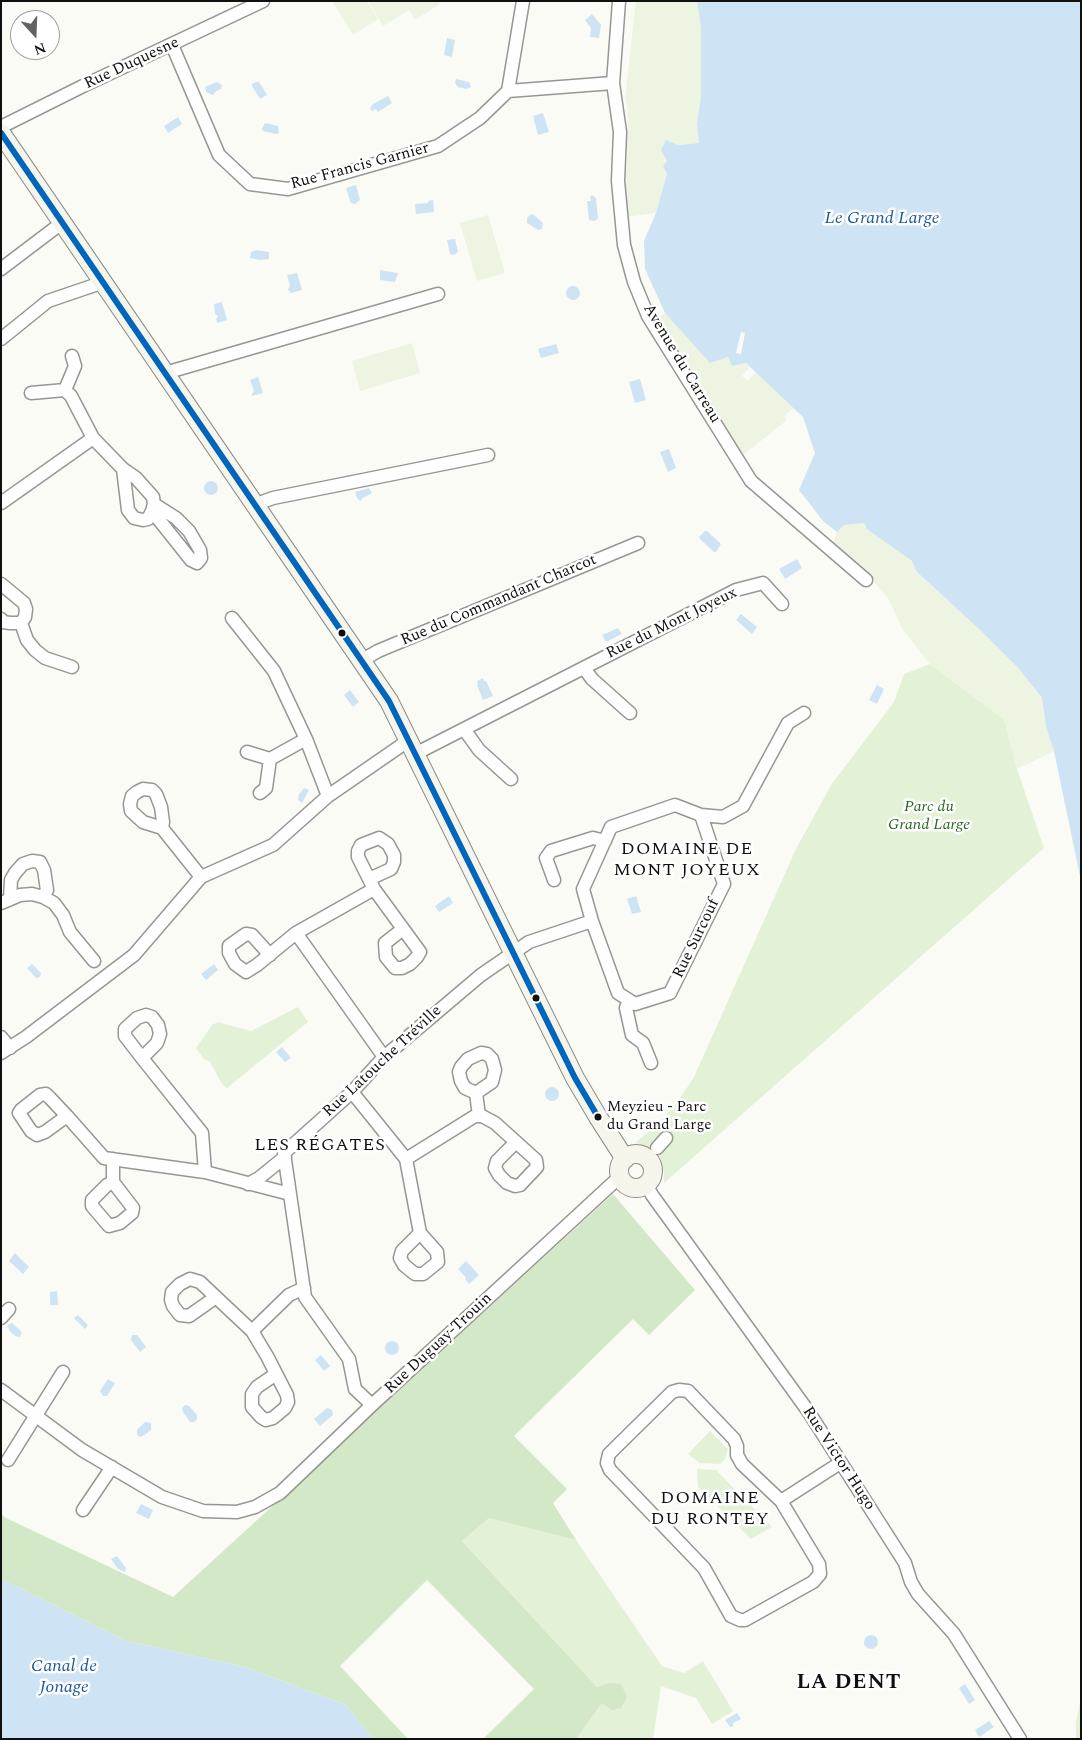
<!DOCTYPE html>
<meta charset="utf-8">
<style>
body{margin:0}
#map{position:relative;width:1082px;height:1740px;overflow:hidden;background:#fbfbf6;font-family:Spectral,serif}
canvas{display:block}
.frame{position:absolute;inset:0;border:2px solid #101010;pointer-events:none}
.north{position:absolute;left:10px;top:10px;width:50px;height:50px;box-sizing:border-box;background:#fff;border:1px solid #9f9f9f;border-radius:50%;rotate:160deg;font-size:14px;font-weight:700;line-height:20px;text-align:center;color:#101010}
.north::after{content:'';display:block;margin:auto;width:18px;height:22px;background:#626260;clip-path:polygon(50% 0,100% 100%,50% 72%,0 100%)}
</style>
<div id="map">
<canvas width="1082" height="1740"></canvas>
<div class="frame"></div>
<div class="north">N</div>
</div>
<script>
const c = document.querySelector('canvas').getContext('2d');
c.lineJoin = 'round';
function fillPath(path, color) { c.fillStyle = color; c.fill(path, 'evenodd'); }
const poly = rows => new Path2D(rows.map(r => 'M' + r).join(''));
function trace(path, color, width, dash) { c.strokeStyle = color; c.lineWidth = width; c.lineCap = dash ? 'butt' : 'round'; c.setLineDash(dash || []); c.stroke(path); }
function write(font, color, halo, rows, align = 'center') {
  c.font = font + ' Spectral,serif'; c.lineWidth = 5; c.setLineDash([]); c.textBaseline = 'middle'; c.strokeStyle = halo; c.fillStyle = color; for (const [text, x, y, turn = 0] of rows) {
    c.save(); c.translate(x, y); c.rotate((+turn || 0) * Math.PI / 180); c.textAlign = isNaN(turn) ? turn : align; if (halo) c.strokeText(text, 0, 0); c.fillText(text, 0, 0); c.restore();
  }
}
fillPath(poly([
 [930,664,1004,719,1017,769,1044,848,664,1183,664,1172,660,1159,653,1149,644,1145,635,1143,661,1121,678,1101,693,1079,796,849,831,785,894,702,904,674],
 [298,1007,308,1022,227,1088,222,1084,210,1062,204,1059,196,1048,212,1025,218,1022,251,1031],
 [710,1431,728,1449,725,1459,720,1464,700,1463,688,1454],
 [697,1469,716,1470,772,1527,751,1539,698,1487],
 [489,1518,576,1540,662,1666,684,1673,703,1661,733,1711,712,1724,696,1698,661,1686,653,1739,576,1739,602,1703,608,1683,597,1687,462,1541],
 [1081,1696,1081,1739,1076,1739,1076,1723]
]), '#e3f1d7');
fillPath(poly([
 [613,1194,695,1290,649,1335,633,1319,514,1436,567,1489,553,1503,576,1540,489,1518,462,1541,597,1687,608,1683,621,1684,627,1697,621,1708,612,1710,602,1703,576,1739,483,1739,534,1689,427,1580,340,1666,408,1739,373,1739,346,1705,245,1667,126,1641,1,1579,1,1514,6,1518,173,1597]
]), '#d3e8c6');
fillPath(poly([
 [332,1,367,1,378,19,353,35],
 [368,1,439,1,440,4,415,20,409,10,383,26],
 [636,1,697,1,701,28,701,96,697,124,699,143,678,145,666,141,667,161,663,166,667,174,656,213,625,217,628,109,625,99],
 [488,215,505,273,477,281,460,223],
 [665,313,710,362,728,357,732,366,745,363,750,367,742,376,748,381,756,372,796,406,784,416,787,420,742,456,655,320],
 [412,343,420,373,360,391,352,361],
 [864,523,868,529,912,561,916,571,979,629,1019,669,1042,699,1046,727,1054,751,1017,769,1004,719,930,664,903,630,888,598,874,582,832,548,837,532,844,525]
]), '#edf4e1');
fillPath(poly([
 [697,1,1081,1,1081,881,1054,751,1046,727,1042,698,1019,669,979,629,916,571,912,561,867,529,864,523,844,525,837,532,823,521,799,490,815,453,803,417,746,363,732,366,728,357,710,363,665,313,645,269,644,241,656,213,667,174,663,166,667,161,661,150,666,140,678,145,699,143,697,124,701,96,701,28],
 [592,14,601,25,599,38,590,37,591,28,585,20],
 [447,38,455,40,452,57,444,55],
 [456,79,469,82,471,87,466,89,458,87,455,83],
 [217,82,222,85,221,89,216,91,213,95,206,92,205,87],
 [256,82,259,82,267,95,260,99,252,86,252,84],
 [388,96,392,103,378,112,376,109,372,111,370,108,373,104],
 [543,113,549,132,538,135,533,116],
 [178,117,182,124,168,133,164,126],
 [265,123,278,126,279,133,276,134,263,131,262,129],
 [356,185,360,200,355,204,351,203,346,188],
 [592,195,596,198,598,219,594,221,589,220,587,201,591,201,590,197],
 [433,200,434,212,416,214,415,204,428,203,428,201],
 [531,214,534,215,543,223,542,229,538,230,527,223,527,218],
 [455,239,458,252,454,255,450,254,447,240],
 [256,250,269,252,269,259,260,260,250,258,251,252],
 [380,270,398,273,395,282,380,280],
 [297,273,302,290,291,293,288,290,290,285,287,275],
 '566 293a7 7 0 1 1 14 0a7 7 0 1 1-14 0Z',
 [222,302,227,320,217,323,216,319,218,316,215,314,214,304],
 [556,344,559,353,541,358,538,349],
 [258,377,263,393,252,396,252,394,254,391,250,380],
 [640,379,646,400,635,403,629,382],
 [669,449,676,468,668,472,660,452],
 '204 488a7 7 0 1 1 14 0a7 7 0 1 1-14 0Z',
 [369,488,372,493,363,498,360,501,357,498,355,492],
 [705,531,707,531,721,544,716,552,714,552,700,539,699,537],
 [797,559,802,568,785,579,779,569],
 [741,614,757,627,752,634,736,620],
 [618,628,622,634,606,642,602,635],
 [483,678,484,681,486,681,493,696,483,700,477,685,478,684,477,681],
 [877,685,884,689,877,704,869,700],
 [350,690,359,702,353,707,344,695],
 [304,788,309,790,308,792,302,803,298,800,299,794],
 [449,896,453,903,439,912,435,906],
 [636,896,641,912,632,914,627,899],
 [32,964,41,973,40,977,36,978,27,968],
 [214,964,218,970,206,980,201,974],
 [282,1047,291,1058,285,1062,276,1052],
 '545 1094a7 7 0 1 1 14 0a7 7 0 1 1-14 0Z',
 [15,1253,29,1267,23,1274,9,1261],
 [466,1261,479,1275,469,1284,465,1279,466,1278,458,1269],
 [57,1291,58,1305,50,1305,50,1292],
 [78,1315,88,1325,85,1329,74,1318],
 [12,1323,22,1332,20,1337,15,1336,9,1330,8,1325],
 [132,1335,137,1335,146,1347,140,1352,131,1340],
 '385 1348a7 7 0 1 1 14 0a7 7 0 1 1-14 0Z',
 [321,1355,330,1366,324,1371,315,1360],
 [108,1379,115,1383,107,1396,103,1396,100,1391],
 [185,1405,189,1406,197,1415,197,1419,194,1422,190,1422,183,1412,182,1408],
 [327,1408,332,1410,333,1415,320,1426,314,1419],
 [145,1422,151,1423,151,1430,146,1434,140,1437,137,1435,137,1430],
 [141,1504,153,1510,149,1519,136,1513],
 [117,1556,126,1568,125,1572,118,1569,111,1559],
 [1,1579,126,1641,245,1667,346,1705,373,1739,1,1739],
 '864 1642a7 7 0 1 1 14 0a7 7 0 1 1-14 0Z',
 [965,1684,975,1700,969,1704,959,1688],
 [737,1713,741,1719,733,1723,733,1726,730,1727,725,1720],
 [989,1721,994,1727,979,1737,975,1730]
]), '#cee3f4');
fillPath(poly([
 [741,332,745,333,741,354,736,353]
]), '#fbfbf6');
const street = poly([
 [619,1,613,83,620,132,618,181,624,245,634,282,648,316,751,481,866,580],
 [172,45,219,155,250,184,288,189,438,146,480,118,508,91,613,83],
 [508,91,523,1],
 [1,127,83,86,263,1],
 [1,269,63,222],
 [1,339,48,301,95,285,102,280],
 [165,373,438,294],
 [65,390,75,366,72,356],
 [93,438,123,469,128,510,134,518,143,520,148,519,152,511,154,504,153,497,136,478,123,469],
 [1,503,93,438,71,396,65,390,31,393],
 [254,505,273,498,488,455],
 [152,511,191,560,197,563,201,558,200,550,189,531,176,518,154,504],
 [1,584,24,603,26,609,25,617,21,623,10,623,3,622,1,619],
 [21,623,27,640,35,650,45,658,72,667],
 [361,661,378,651,638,543],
 [584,668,592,679,630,713],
 [464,729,479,750,511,779],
 [247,752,270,759],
 [415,754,736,590,763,583,782,604],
 [260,793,266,788,270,759,306,739],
 [328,796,399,747,408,739],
 [162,828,163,822,161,807,156,794,152,790,143,789,137,792,132,796,130,804,131,811,143,822,162,828,201,877],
 [369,879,391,869,394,862,394,855,388,844,379,838,361,845,358,851,358,857,374,889],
 [554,880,546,858,551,851,593,838,605,841],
 [10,899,11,880,15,873,23,864,32,861,40,862,44,870,47,890,43,897],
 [1,903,20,895,32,894,43,897,54,903,63,915,70,932,94,961],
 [592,921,618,993,635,1004,670,993,724,884,701,815],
 [270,955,252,935,246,934,229,946,229,953,235,964,246,972,257,965,296,933],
 [629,1000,626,1008,632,1035,643,1043,651,1063],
 [1,1037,10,1048],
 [1,1053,26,1037,134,955,201,877,273,845,328,796,306,739,274,671,232,618],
 [384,1057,296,933,374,889,420,952,417,957,410,964,402,968,395,968,386,957,385,943,403,929],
 [142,1058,157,1043,160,1034,158,1025,152,1017,146,1015,137,1018,125,1029,125,1036,142,1058,202,1133,205,1172],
 [352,1092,406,1159,420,1233,402,1251,400,1258,404,1265,415,1274,423,1274,438,1262,437,1252,420,1233],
 [476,1093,465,1088,461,1081,459,1072,461,1067,468,1059,481,1053,487,1054,492,1059,495,1070,492,1082,476,1093,479,1116],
 [67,1116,45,1132,37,1135,31,1131,19,1113,21,1110,40,1095,46,1094,50,1098,67,1116,104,1158,205,1172,290,1194],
 [657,1148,666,1138],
 [406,1159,475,1116,482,1116,495,1123,536,1160,537,1167,520,1185,515,1186,507,1183,499,1175,495,1168,497,1161,516,1142],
 [113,1182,107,1185,92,1200,92,1206,109,1226,120,1223,132,1213,133,1208,113,1182,113,1159],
 [248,1184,259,1178,285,1157],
 [646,1184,652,1195,808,1411,905,1563,911,1582,918,1594,954,1634,1020,1739],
 [216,1297,189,1316,180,1315,173,1306,171,1300,172,1292,180,1284,190,1279,200,1282,252,1331,267,1356,287,1395,288,1402,285,1408,273,1418,266,1420,261,1417,252,1407,252,1394,257,1387,276,1374],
 [1,1318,9,1309],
 [252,1331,289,1295,304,1288],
 [1,1390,82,1450,162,1497,203,1511,237,1512,255,1507,280,1493,372,1405,614,1182,621,1178],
 [372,1405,355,1389,349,1359,305,1297,284,1153,352,1092,384,1057,481,975,529,942,592,921,583,889,611,827,675,805,701,815,723,817,743,806,788,723,804,713],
 [8,1460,63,1372],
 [781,1501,742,1464,737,1455,737,1446,734,1439,688,1391,679,1390,672,1392,609,1454,607,1463,610,1470,704,1568,731,1616,740,1620,745,1620,813,1582,820,1574,819,1564,781,1501,840,1463],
 [83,1510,112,1467]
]);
const secondary = poly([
 [1,133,389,701,575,1078,598,1117,625,1159],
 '619 1171a17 17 0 1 1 34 0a17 17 0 1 1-34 0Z'
]);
trace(street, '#969694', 15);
trace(secondary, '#8c8c8a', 20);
trace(street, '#fefefe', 12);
trace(secondary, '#f5f5eb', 18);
trace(poly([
 [1,133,389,701,575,1078,598,1117]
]), '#0065bd', 6);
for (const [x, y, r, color] of [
 [342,633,4.5,"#101010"],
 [536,998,4.5,"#101010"],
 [598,1117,4.5,"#101010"]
]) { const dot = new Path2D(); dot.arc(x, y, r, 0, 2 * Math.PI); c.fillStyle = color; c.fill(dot); trace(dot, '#fff', 2); }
write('15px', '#101010', '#fff', [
 ["Meyzieu - Parc",607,1108],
 ["du Grand Large",607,1126]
], 'left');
write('16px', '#101010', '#fff', [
 ["Rue Duquesne",132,64,-25],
 ["Rue Francis Garnier",360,167,-15],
 ["Avenue du Carreau",681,364,59],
 ["Rue du Commandant Charcot",499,601,-23],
 ["Rue du Mont Joyeux",672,624,-26],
 ["Rue Surcouf",697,939,-64],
 ["Rue Latouche Tréville",383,1062,-43],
 ["Rue Duguay-Trouin",439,1344,-43],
 ["Rue Victor Hugo",838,1459,57]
]);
write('italic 16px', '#2a6523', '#fff', [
 ["Parc du",929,808],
 ["Grand Large",929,826]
]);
write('italic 18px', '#1f599c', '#fff', [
 ["Le Grand Large",882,219],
 ["Canal de",64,1667],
 ["Jonage",64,1688]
]);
c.letterSpacing = '1px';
write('18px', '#101010', '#fff', [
 ["DOMAINE DE",687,850],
 ["MONT JOYEUX",687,871],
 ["LES RÉGATES",320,1146],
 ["DOMAINE",710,1499],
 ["DU RONTEY",710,1520]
]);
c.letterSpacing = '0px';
c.letterSpacing = '1px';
write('bold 21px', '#101010', '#fff', [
 ["LA DENT",849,1684]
]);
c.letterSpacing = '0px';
</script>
